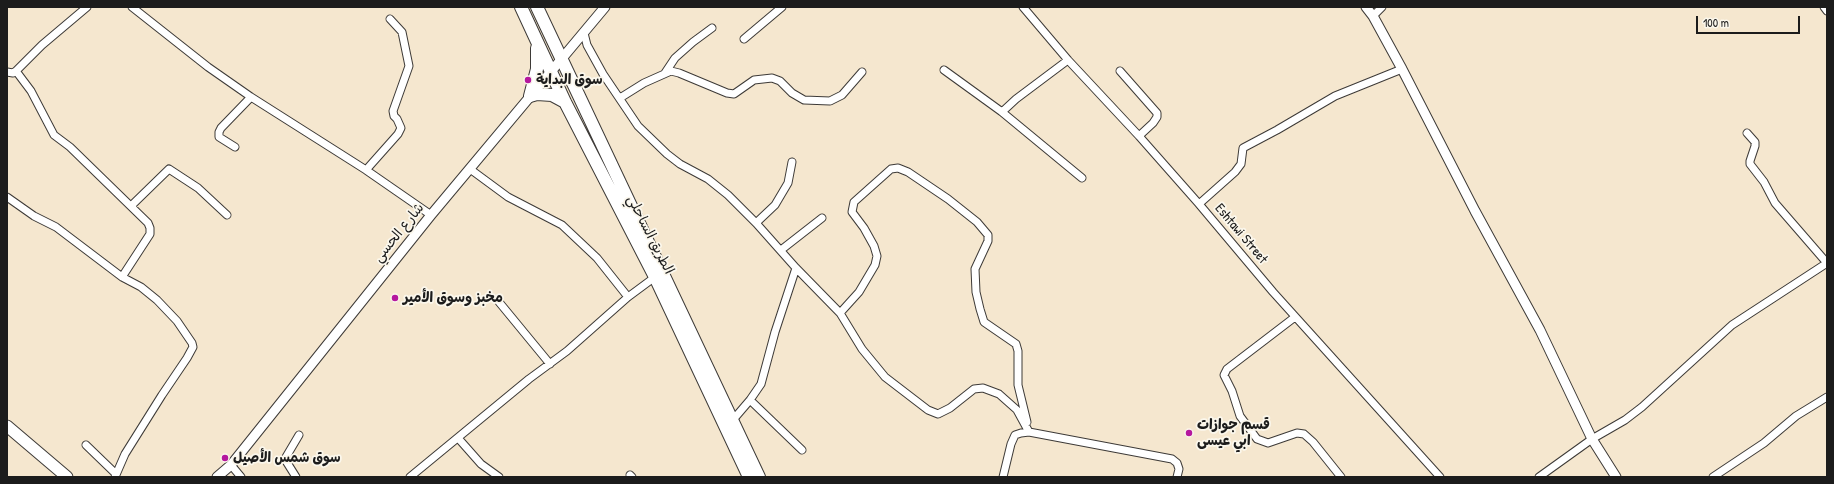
<!DOCTYPE html>
<meta charset="utf-8">
<style>
body{margin:0}
#map{position:relative;width:1834px;height:484px;overflow:hidden;background:#f5e7cf;font-family:"Patrick Hand",sans-serif}
canvas{display:block}
.frame{position:absolute;inset:0;border:8px solid #1c1c1c;pointer-events:none}
.scale{position:absolute;left:1696px;top:16px;width:104px;height:18px;box-sizing:border-box;border:2px solid #1c1c1c;border-top:0;padding-left:5px;font-size:12px;line-height:14px;white-space:nowrap;color:#1c1c1c;-webkit-text-stroke:3px #fbf7ec;paint-order:stroke}
</style>
<div id="map">
<canvas width="1834" height="484"></canvas>
<div class="frame"></div>
<div class="scale">100 m</div>
</div>
<script>
const c = document.querySelector('canvas').getContext('2d');
c.lineJoin = 'round';
const poly = rows => new Path2D(rows.map(r => 'M' + r).join(''));
function trace(path, color, width, dash) { c.strokeStyle = color; c.lineWidth = width; c.lineCap = dash ? 'butt' : 'round'; c.setLineDash(dash || []); c.stroke(path); }
function write(font, color, halo, rows, align = 'center') {
  c.font = font + ' "Patrick Hand","Playpen Sans Arabic",sans-serif'; c.lineWidth = 3.5; c.setLineDash([]); c.textBaseline = 'middle'; c.strokeStyle = halo; c.fillStyle = color; for (const [text, x, y, turn = 0] of rows) {
    c.save(); c.translate(x, y); c.rotate((+turn || 0) * Math.PI / 180); c.textAlign = isNaN(turn) ? turn : align; if (halo) c.strokeText(text, 0, 0); c.fillText(text, 0, 0); c.restore();
  }
}
const minor = poly([
 [132,7,208,67,251,97,366,170,431,215],
 [1023,7,1068,60,1139,136,1199,204,1273,292,1440,477],
 [1824,7,1827,11],
 [1373,16,1382,7],
 [584,33,587,45,603,74,638,126,667,154,680,164,708,179,728,195,756,223,796,268,840,313,862,349,885,377,928,410,938,414,950,408,974,389,983,388,999,394,1017,410,1029,432],
 [744,39,782,7],
 [1068,60,1016,99,1002,112,1082,178],
 [944,70,1002,112],
 [16,71,31,91,54,135,70,147,148,223,150,228,150,234,122,277],
 [1120,71,1157,113,1157,117,1153,123,1139,136],
 [7,72,13,73,16,71,42,45,87,7],
 [665,73,675,58,693,42,712,28],
 [620,98,644,83,671,71,679,73,727,93,734,94,754,80,772,78,780,81,792,93,804,100,830,101,842,95,862,72],
 [1747,133,1755,142,1755,146,1750,161,1750,164,1764,182,1775,203,1827,263],
 [235,147,219,137,219,132,221,128,251,97],
 [470,169,508,197,562,225,597,258,628,297],
 [366,170,398,134,401,128,397,119,394,116,393,111,409,66,402,32,390,19],
 [7,197,34,216,56,227,122,277,141,287,157,300,177,321,192,343,193,347,187,358,162,395,125,454,115,477],
 [1199,204,1235,172,1241,164,1243,148,1277,130,1335,96,1402,69],
 [131,206,169,169,198,188,227,215],
 [756,223,775,205,788,183,792,162],
 [781,250,822,218],
 [499,302,550,364],
 [840,313,859,292,875,265,877,256,874,246,864,228,852,212,854,202,891,169,898,168,908,172,948,199,977,222,988,235,988,241,975,269,976,292,980,309,984,322,1016,344,1018,351,1018,385,1027,422],
 [1295,317,1227,369,1224,375,1232,391,1240,416,1257,439,1268,443,1297,433,1304,434,1313,442,1341,477],
 [750,400,802,450],
 [732,421,750,400,761,384,775,332,796,268],
 [458,438,481,464,499,477],
 [86,445,116,474],
 [231,465,241,477],
 [630,475,632,477],
 [296,477,286,461,286,457,299,435],
 [410,477,529,379,567,351,628,297,655,277],
 [1003,477,1011,444,1015,435,1021,433,1029,432,1172,459,1177,463,1179,469,1177,477],
 [1539,477,1592,439,1625,420,1642,407,1732,325,1827,263],
 [1713,477,1764,443,1796,416,1827,397]
]);
const tertiary = poly([
 [1366,7,1373,16,1402,69,1475,211,1540,330,1592,439,1616,477],
 [217,477,231,465,431,215,605,7]
]);
const primary = poly([
 [7,426,67,477]
]);
const trunk = poly([
 [521,7,565,102,655,277,749,477],
 [537,7,759,477],
 [530,96,537,69,537,48],
 [530,96,537,94,552,95,565,102]
]);
trace(minor, '#3d3a37', 9);
trace(tertiary, '#3d3a37', 11);
trace(primary, '#3d3a37', 13);
trace(trunk, '#3d3a37', 14);
trace(minor, '#fff', 7);
trace(tertiary, '#fff', 9);
trace(primary, '#fff', 11);
trace(trunk, '#fff', 12);
for (const [x, y, r, color] of [
 [528,80,4,"#b5179e"],
 [395,298,4,"#b5179e"],
 [1189,433,4,"#b5179e"],
 [225,458,4,"#b5179e"]
]) { const dot = new Path2D(); dot.arc(x, y, r, 0, 2 * Math.PI); c.fillStyle = color; c.fill(dot); trace(dot, '#fbf7ec', 1.5); }
write('bold 14px', '#1c1c1c', '#fbf7ec', [
 ["سوق البداية",536,80],
 ["مخبز وسوق الأمير",403,298],
 ["قسم جوازات",1197,425],
 ["ابي عيسى",1197,441],
 ["سوق شمس الأصيل",233,458]
], 'left');
write('14px', '#1c1c1c', '#fbf7ec', [
 ["شارع الحسي",399,233,-51],
 ["Eshtawi Street",1241,234,50],
 ["الطريق الساحلي",650,235,63]
]);
</script>
